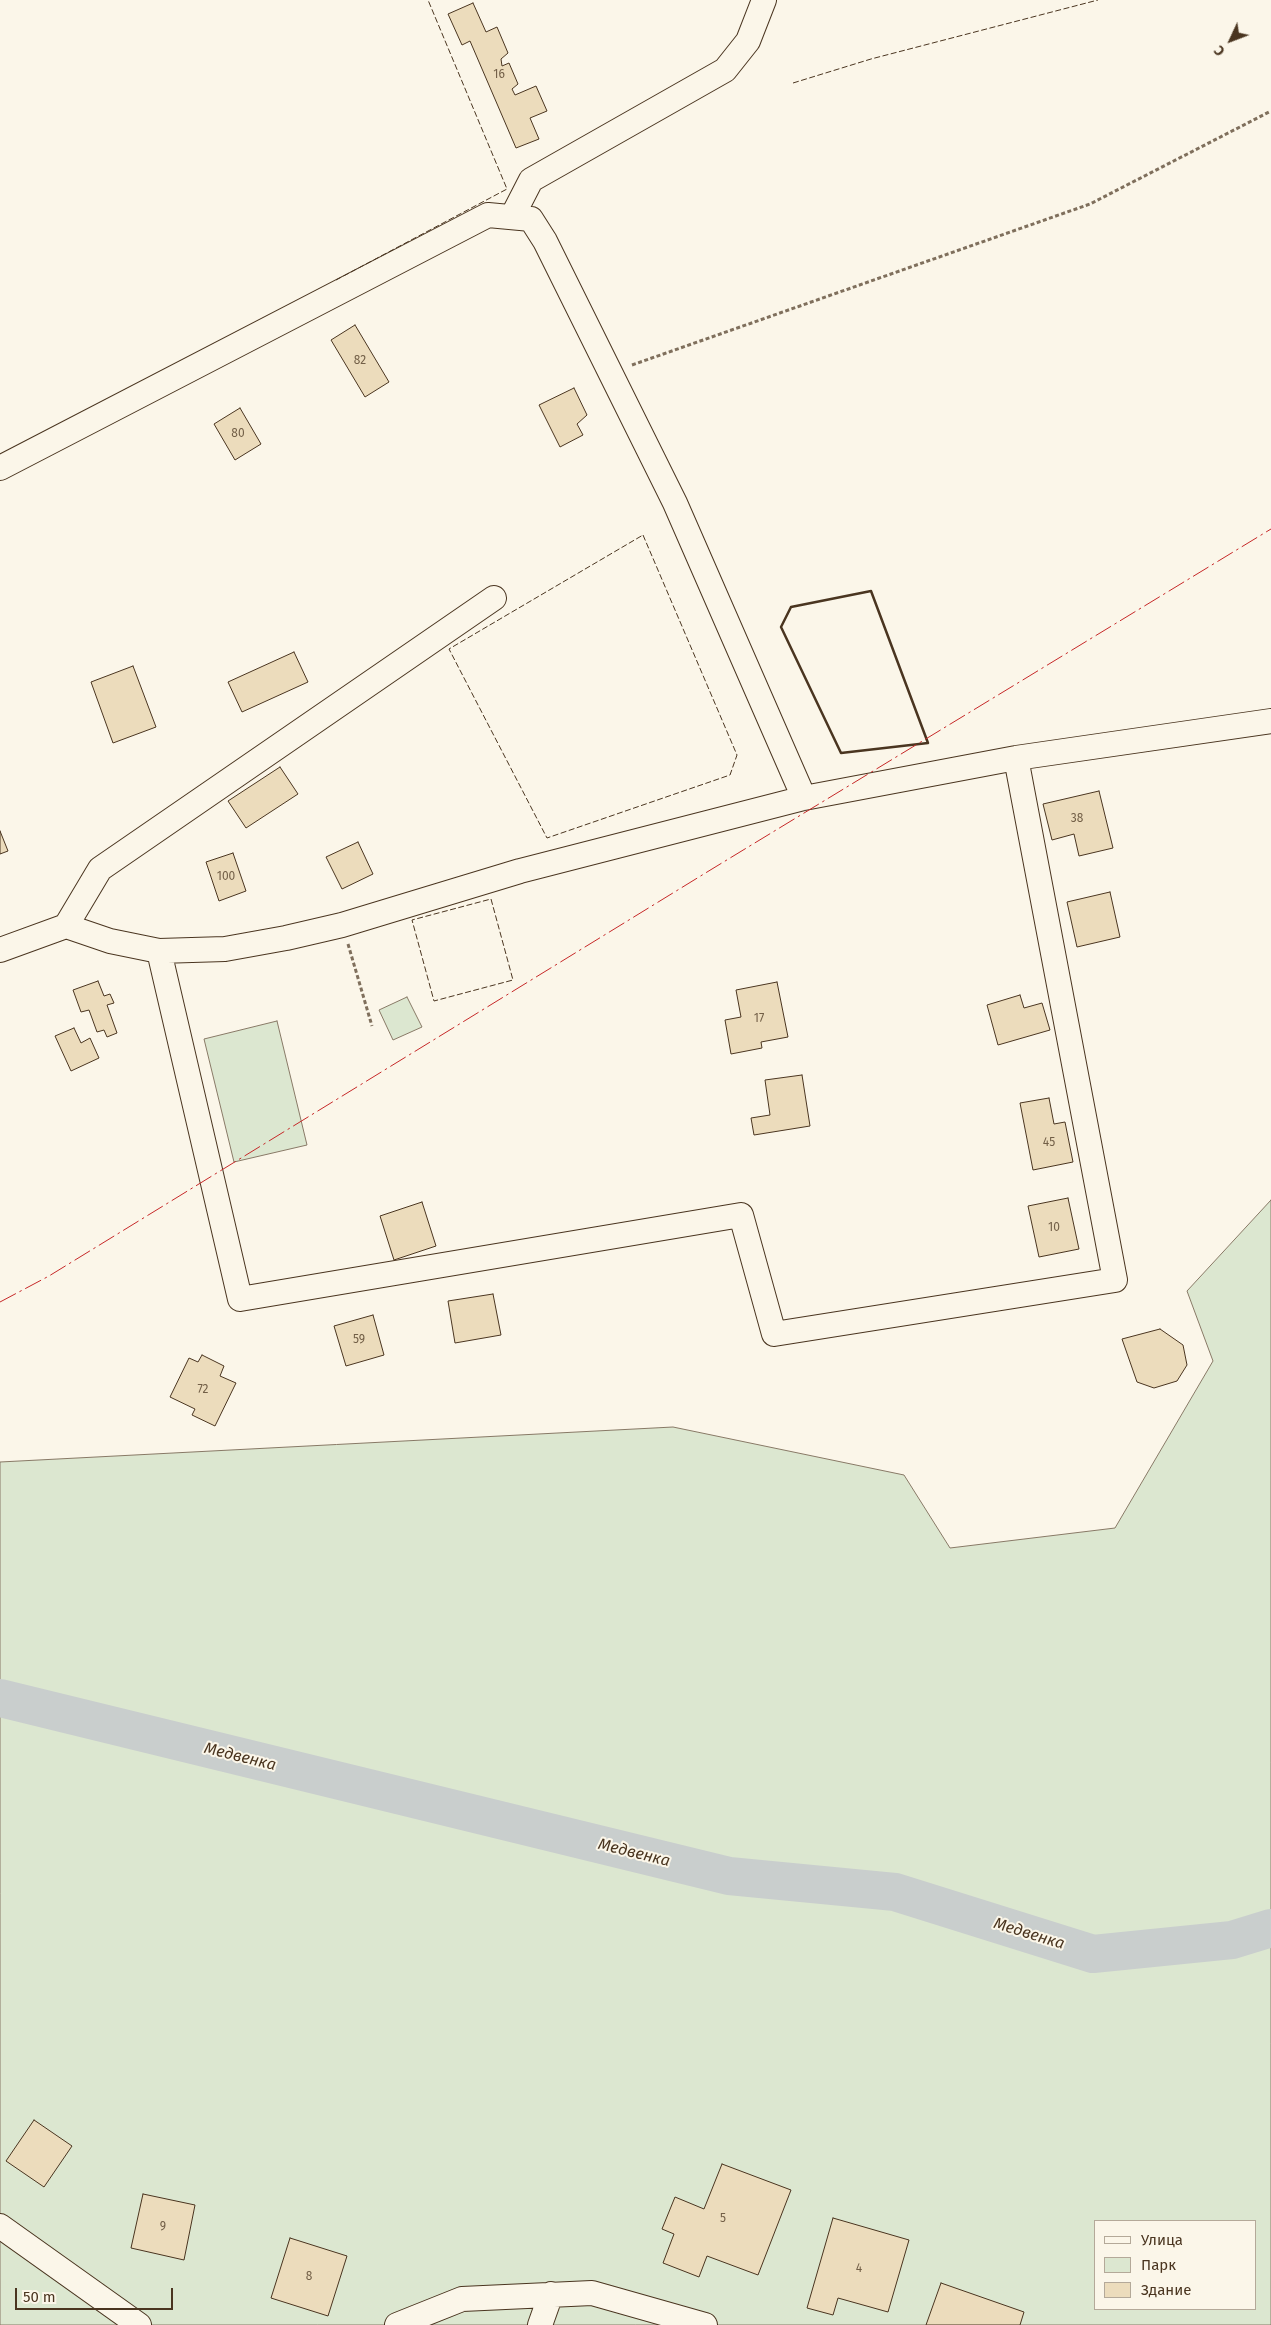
<!DOCTYPE html>
<meta charset="utf-8">
<style>
body{margin:0}
#map{position:relative;width:1271px;height:2325px;overflow:hidden;background:#fbf6e9;font-family:"Fira Sans",sans-serif}
canvas{display:block}
.legend{position:absolute;left:1094px;top:2220px;width:162px;height:90px;box-sizing:border-box;background:#fbf6e9;border:1px solid #b4a999;margin:0;padding:6px 9px;list-style:none;font-size:15px;color:#4a3520}
.legend li{display:flex;align-items:center;gap:10px;height:25px}
.legend b{width:25px;border:1px solid #b4a999}
.north{position:absolute;left:1206px;top:15px;width:50px;height:50px;-webkit-text-stroke:4px #fbf6e9;paint-order:stroke;rotate:227deg;font-size:14px;font-weight:700;line-height:20px;text-align:center;color:#4a3520}
.north::after{content:'';display:block;margin:auto;width:18px;height:22px;background:#4a3520;clip-path:polygon(50% 0,100% 100%,50% 72%,0 100%)}
.scale{position:absolute;left:15px;top:2288px;width:158px;height:22px;box-sizing:border-box;border:2px solid #4a3520;border-top:0;padding-left:6px;font-size:15px;line-height:18px;white-space:nowrap;color:#4a3520;-webkit-text-stroke:4px #fbf6e9;paint-order:stroke}
</style>
<div id="map">
<canvas width="1271" height="2325"></canvas>
<ul class="legend">
<li><b style="height:6px;background:#fbf6e9"></b>Улица</li>
<li><b style="height:14px;background:#dce7d0"></b>Парк</li>
<li><b style="height:14px;background:#ecdcbc"></b>Здание</li>
</ul>
<div class="north">С</div>
<div class="scale">50 m</div>
</div>
<script>
const c = document.querySelector('canvas').getContext('2d');
c.lineJoin = 'round';
function fillPath(path, color) { c.fillStyle = color; c.fill(path, 'evenodd'); }
const poly = rows => new Path2D(rows.map(r => 'M' + r).join(''));
function trace(path, color, width, dash) { c.strokeStyle = color; c.lineWidth = width; c.lineCap = dash ? 'butt' : 'round'; c.setLineDash(dash || []); c.stroke(path); }
function write(font, color, halo, rows, align = 'center') {
  c.font = font + ' "Fira Sans",sans-serif'; c.lineWidth = 4; c.setLineDash([]); c.textBaseline = 'middle'; c.strokeStyle = halo; c.fillStyle = color; for (const [text, x, y, turn = 0] of rows) {
    c.save(); c.translate(x, y); c.rotate((+turn || 0) * Math.PI / 180); c.textAlign = isNaN(turn) ? turn : align; if (halo) c.strokeText(text, 0, 0); c.fillText(text, 0, 0); c.restore();
  }
}
const green = poly([
 [407,997,422,1027,393,1040,379,1010,407,997],
 [277,1021,307,1145,234,1162,204,1039,277,1021],
 [1271,1200,1271,2325,0,2325,0,1462,673,1427,904,1475,950,1548,1115,1528,1213,1361,1187,1291,1271,1200],
 [1095,2221,1255,2221,1255,2309,1095,2309,1095,2221]
]);
fillPath(green, '#dce7d0');
trace(green, '#887966', 1);
trace(poly([
 [0,1698,729,1876,895,1892,1093,1954,1232,1940,1271,1928]
]), '#c9cecd', 38);
const building = poly([
 [473,3,486,32,497,27,508,53,501,59,502,66,509,63,518,84,512,89,515,95,536,86,547,111,530,118,539,139,516,148,470,41,462,45,448,14,473,3],
 [355,325,389,382,365,397,331,340,355,325],
 [574,388,587,415,577,424,583,435,560,447,539,405,574,388],
 [240,408,261,444,235,460,214,424,240,408],
 [294,652,308,682,242,712,228,682,294,652],
 [133,666,156,727,113,743,91,682,133,666],
 [280,767,298,794,246,828,228,801,280,767],
 [1099,791,1113,848,1079,856,1074,834,1052,840,1043,804,1099,791],
 [0,831,8,851,0,854,0,831],
 [358,842,373,874,342,889,326,857,358,842],
 [233,853,246,891,219,901,206,862,233,853],
 [1110,892,1120,937,1077,947,1067,902,1110,892],
 [98,981,104,996,110,994,114,1003,107,1005,117,1033,107,1037,104,1030,97,1032,89,1010,81,1012,73,990,98,981],
 [777,982,788,1037,761,1042,762,1048,731,1054,725,1020,741,1017,736,990,777,982],
 [1020,995,1024,1008,1042,1003,1050,1030,998,1045,987,1005,1020,995],
 [74,1028,81,1043,90,1038,99,1058,71,1071,55,1036,74,1028],
 [802,1075,810,1126,754,1135,751,1118,770,1115,765,1080,802,1075],
 [1049,1098,1054,1124,1065,1122,1073,1162,1033,1170,1020,1103,1049,1098],
 [1068,1198,1079,1249,1039,1257,1028,1206,1068,1198],
 [422,1202,436,1246,394,1260,380,1216,422,1202],
 [493,1294,501,1335,455,1343,448,1301,493,1294],
 [373,1315,384,1355,346,1366,334,1326,373,1315],
 [1160,1329,1183,1345,1187,1365,1177,1381,1154,1388,1137,1382,1122,1339,1160,1329],
 [202,1355,224,1366,220,1376,236,1383,215,1426,192,1415,195,1409,170,1397,189,1358,198,1362,202,1355],
 [34,2120,72,2146,44,2187,6,2161,34,2120],
 [722,2164,791,2190,758,2275,707,2256,699,2277,663,2263,674,2234,662,2229,675,2197,704,2209,722,2164],
 [143,2194,195,2205,184,2260,131,2248,143,2194],
 [833,2218,909,2240,888,2312,838,2298,833,2315,807,2308,833,2218],
 [290,2238,347,2256,328,2316,271,2298,290,2238],
 [941,2283,1024,2312,1020,2325,926,2325,941,2283]
]);
fillPath(building, '#ecdcbc');
trace(building, '#4a3520', 1);
const minor = poly([
 [512,217,531,180,725,70,748,41,764,0],
 [0,468,488,215,531,219,545,241,675,503,804,798],
 [66,926,100,869,494,598],
 [0,950,66,926,110,941,159,951,225,949,286,938,342,925,520,871,804,798,1016,758,1271,721],
 [159,951,240,1299,741,1215,774,1334,1115,1280,1016,758],
 [0,2226,139,2325],
 [397,2325,462,2299,592,2293,705,2325],
 [540,2325,551,2294]
]);
trace(minor, '#4a3520', 26);
trace(poly([
 [632,365,1090,204,1271,111],
 [348,944,372,1026]
]), '#7f6f5c', 3, [4, 2.5]);
trace(minor, '#fbf6e9', 24);
trace(poly([
 [793,83,871,59,1098,0],
 [336,280,507,189,428,0],
 [643,535,737,755,730,775,547,838,449,649,643,535],
 [491,899,513,980,434,1001,412,920,491,899]
]), '#4a3520', 1, [6, 2.5]);
trace(poly([
 [871,591,928,743,841,753,781,627,791,607,871,591]
]), '#4a3520', 2.5);
trace(poly([
 [0,1302,49,1276,712,869,1271,529]
]), '#c62828', 1, [18, 4, 2.5, 4]);
write('12px', '#725f47', null, [
 ["16",499,75],
 ["82",360,361],
 ["80",238,434],
 ["38",1077,819],
 ["100",226,877],
 ["17",759,1019],
 ["45",1049,1143],
 ["10",1054,1228],
 ["59",359,1340],
 ["72",203,1390],
 ["5",723,2219],
 ["9",163,2227],
 ["4",859,2269],
 ["8",309,2277]
]);
write('italic 16px', '#4a3520', '#fbf6e9', [
 ["Медвенка",240,1757,14],
 ["Медвенка",634,1853,14],
 ["Медвенка",1029,1934,17]
]);
</script>
